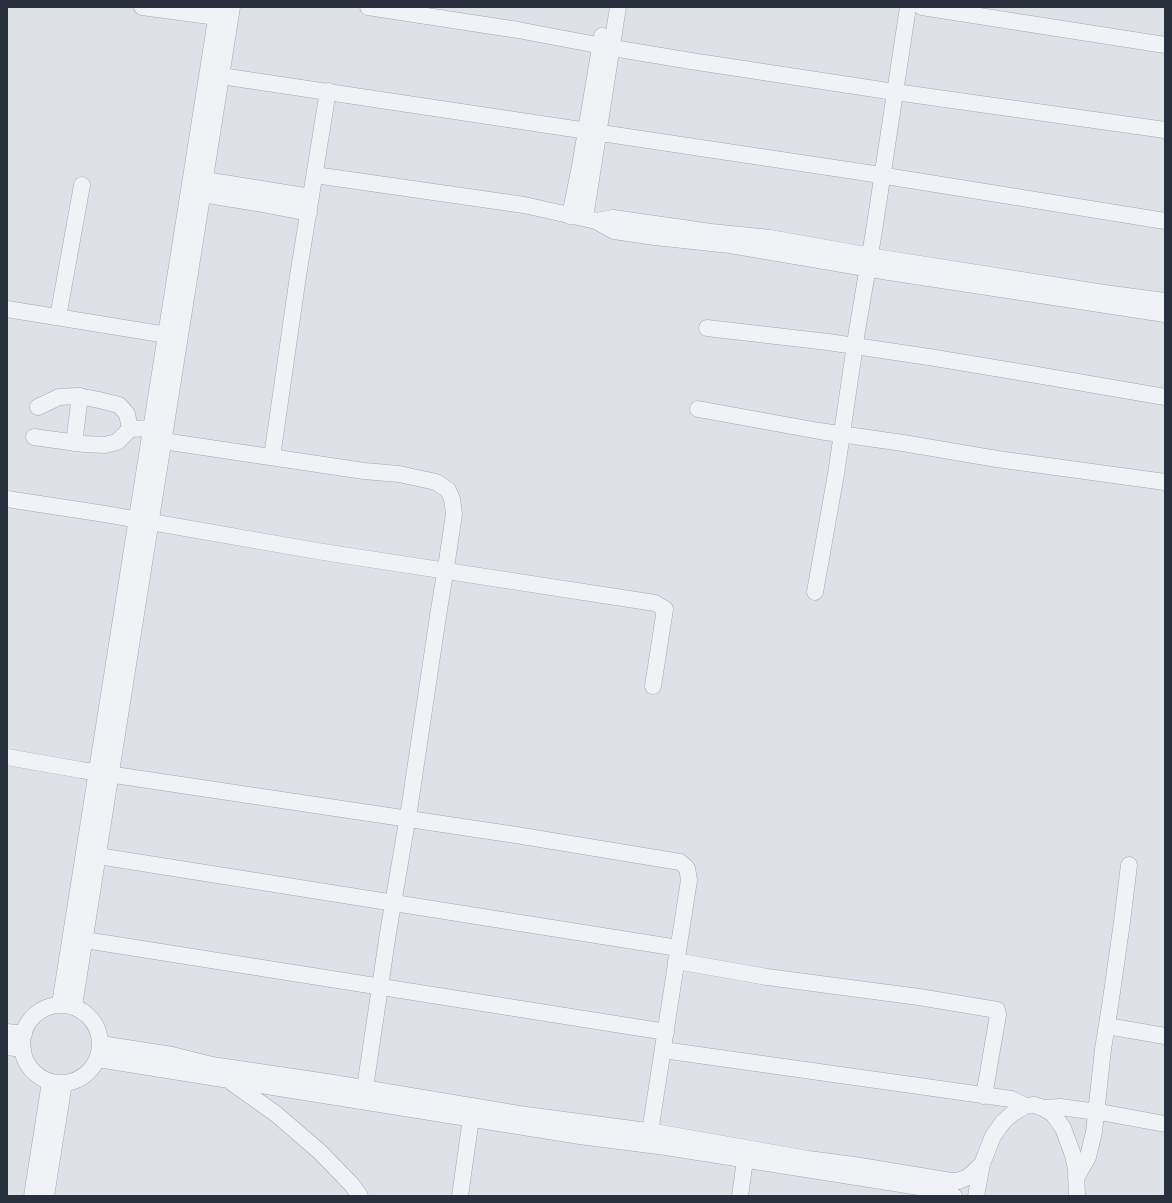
<!DOCTYPE html>
<style>
body{margin:0}
#map{position:relative;width:1172px;height:1203px;overflow:hidden;background:#dee1e7;font-family:"Sofia Sans Condensed",sans-serif}
canvas{display:block}
.frame{position:absolute;inset:0;border:8px solid #282f3d;pointer-events:none}
</style>
<div id="map">
<canvas width="1172" height="1203"></canvas>
<div class="frame"></div>
</div>
<script>
const c = document.querySelector('canvas').getContext('2d');
c.lineJoin = 'round';
const poly = rows => new Path2D(rows.map(r => 'M' + r).join(''));
function trace(path, color, width, dash) { c.strokeStyle = color; c.lineWidth = width; c.lineCap = dash ? 'butt' : 'round'; c.setLineDash(dash || []); c.stroke(path); }
const minor = poly([
 [142,7,217,17],
 [368,7,518,30,613,48,691,61,888,91,1165,130],
 [922,7,1165,45],
 [221,76,861,172,1165,221],
 [315,175,524,205,596,221,614,231,655,237,730,245,889,272,1165,314],
 [205,180,311,197],
 [202,194,257,203,309,213],
 [570,216,580,166,602,36],
 [585,218,618,7],
 [596,221,613,218,711,232,770,238,888,259,1104,293,1165,301],
 [7,309,167,335],
 [58,317,82,185],
 [707,328,828,342,929,357,1037,375,1165,397],
 [38,407,59,397,78,396,99,400,119,405,127,414,130,429],
 [698,409,819,431,903,443,997,459,1165,482],
 [34,437,84,444,105,445,117,442,130,429,152,428],
 [163,441,364,471,399,474,436,482,448,490,452,499,454,514,447,561,438,616,410,804,388,933,365,1088],
 [74,443,80,396],
 [272,457,298,276,328,91],
 [7,499,105,514,317,551,655,603,665,609,653,686],
 [815,592,836,474,857,331,874,231,908,7],
 [7,757,81,770,516,835,680,862,687,868,689,880,650,1132],
 [98,856,678,948],
 [85,940,666,1032],
 [676,961,767,977,919,997,997,1010,998,1015,984,1096],
 [60,1004,218,7],
 '22 1044a39 39 0 1 1 78 0a39 39 0 1 1-78 0Z',
 [74,1006,232,7],
 [1107,1026,1165,1036],
 [7,1032,24,1034],
 [101,1044,172,1055,212,1065,327,1082,519,1114,655,1132,808,1159,854,1165,951,1181,958,1181,968,1177,982,1164],
 [7,1047,23,1049],
 [663,1050,1011,1099,1025,1106,1035,1105,1043,1108,1053,1114,1063,1128,1073,1155,1076,1169,1077,1196],
 [98,1059,580,1136,666,1147,926,1188,946,1193,954,1196],
 [231,1082,276,1114,320,1152,352,1185,360,1196],
 [1043,1108,1060,1107,1105,1113,1165,1124],
 [1076,1178,1088,1157,1094,1132,1103,1049,1110,1006,1122,922,1129,865],
 [32,1196,50,1082],
 [46,1196,64,1083],
 [460,1196,471,1118],
 [740,1196,745,1160],
 [976,1196,982,1164,993,1136,1003,1122,1013,1113,1025,1106]
]);
trace(minor, '#a4a8b1', 17);
trace(minor, '#f0f2f5', 16);
</script>
